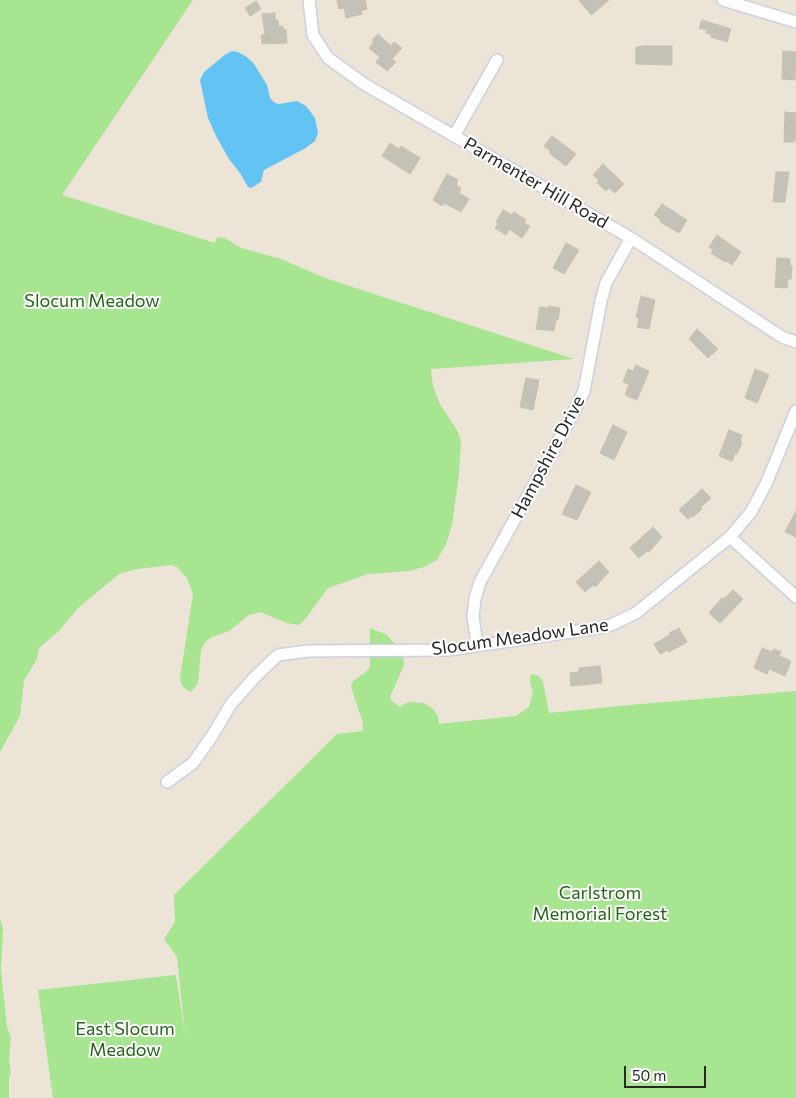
<!DOCTYPE html>
<style>
body{margin:0}
#map{position:relative;width:796px;height:1098px;overflow:hidden;background:#ebe4d7;font-family:Commissioner,sans-serif}
canvas{display:block}
.scale{position:absolute;left:624px;top:1066px;width:82px;height:22px;box-sizing:border-box;border:2px solid #272727;border-top:0;padding-left:6px;font-size:15px;line-height:18px;white-space:nowrap;color:#272727;-webkit-text-stroke:4px #fff;paint-order:stroke}
</style>
<div id="map">
<canvas width="796" height="1098"></canvas>
<div class="scale">50 m</div>
</div>
<script>
const c = document.querySelector('canvas').getContext('2d');
c.lineJoin = 'round';
function fillPath(path, color) { c.fillStyle = color; c.fill(path, 'evenodd'); }
const poly = rows => new Path2D(rows.map(r => 'M' + r).join(''));
function trace(path, color, width, dash) { c.strokeStyle = color; c.lineWidth = width; c.lineCap = dash ? 'butt' : 'round'; c.setLineDash(dash || []); c.stroke(path); }
function write(font, color, halo, rows, align = 'center') {
  c.font = font + ' Commissioner,sans-serif'; c.lineWidth = 4; c.setLineDash([]); c.textBaseline = 'middle'; c.strokeStyle = halo; c.fillStyle = color; for (const [text, x, y, turn = 0] of rows) {
    c.save(); c.translate(x, y); c.rotate((+turn || 0) * Math.PI / 180); c.textAlign = isNaN(turn) ? turn : align; if (halo) c.strokeText(text, 0, 0); c.fillText(text, 0, 0); c.restore();
  }
}
fillPath(poly([
 [0,0,193,0,62,195,215,243,216,239,219,237,225,238,241,248,281,259,325,278,574,359,431,369,433,386,440,404,458,432,461,442,459,474,452,525,446,544,437,560,424,567,409,571,368,574,328,588,306,618,299,625,287,623,260,612,249,615,229,631,212,637,205,642,201,651,198,683,193,690,190,692,182,686,180,678,193,594,187,578,177,567,171,565,137,569,119,574,78,608,59,631,39,648,37,659,24,680,20,716,0,752],
 [370,628,387,635,403,653,404,665,390,697,392,701,400,707,408,702,424,703,433,709,438,716,439,724,516,716,529,707,533,693,530,683,531,674,539,676,543,682,549,713,641,704,796,691,796,1098,53,1098,38,990,176,975,185,1035,177,957,164,939,175,922,174,895,337,734,363,731,363,723,351,687,353,681,366,672,370,667],
 [0,919,3,928,1,971,7,1027,11,1037,9,1059,11,1073,9,1077,9,1098,0,1098]
]), '#a7e590');
fillPath(poly([
 [232,51,238,52,247,57,254,64,267,85,270,98,275,103,279,104,297,101,306,106,315,118,318,133,315,141,304,149,264,170,261,182,251,188,248,187,240,173,229,159,216,136,208,118,200,80,204,72,226,54]
]), '#63c4f4');
const building = poly([
 [337,0,365,0,367,9,361,11,362,14,346,18,344,8,339,9,337,0],
 [579,0,609,0,591,15,579,0],
 [256,1,261,9,250,16,245,8,256,1],
 [275,13,275,20,278,20,279,27,283,26,283,30,286,29,287,43,262,44,261,35,265,34,262,14,275,13],
 [702,20,731,29,727,42,711,37,711,34,706,33,707,30,699,28,702,20],
 [378,34,391,46,394,42,402,48,392,59,396,62,387,71,376,62,380,57,369,48,374,42,372,40,378,34],
 [644,46,672,46,672,65,636,64,636,47,644,46],
 [783,51,796,52,795,80,782,79,783,51],
 [785,112,796,113,796,140,794,140,794,142,784,142,785,112],
 [552,136,576,154,566,166,549,153,551,152,544,146,552,136],
 [390,143,399,149,401,146,420,158,410,174,382,156,390,143],
 [603,164,624,184,615,193,609,188,606,191,597,183,599,180,593,175,603,164],
 [776,172,789,172,785,202,773,202,776,172],
 [447,174,458,180,456,185,461,188,459,193,469,199,461,212,444,203,442,206,433,200,447,174],
 [662,204,687,220,679,233,660,222,661,220,654,215,662,204],
 [503,210,512,215,514,212,526,220,524,223,530,226,522,238,509,229,506,235,495,228,498,223,496,222,503,210],
 [717,235,741,252,732,265,726,261,725,262,711,253,713,250,709,247,717,235],
 [566,243,579,250,564,274,553,268,566,243],
 [777,258,790,259,790,266,792,266,791,279,788,279,787,288,775,287,777,258],
 [641,296,655,300,649,329,637,327,639,318,636,317,641,296],
 [549,306,560,308,558,320,556,319,554,331,536,329,540,307,549,308,549,306],
 [697,329,718,349,708,358,689,339,697,329],
 [636,365,649,371,637,400,625,395,629,384,623,382,628,369,633,371,636,365],
 [755,369,769,375,757,403,745,398,755,369],
 [526,378,539,380,533,410,520,407,526,378],
 [613,425,627,432,614,460,600,453,613,425],
 [729,430,742,435,740,441,742,442,737,454,735,453,732,461,719,456,729,430],
 [576,485,591,492,577,520,562,514,576,485],
 [702,489,711,498,701,507,702,509,693,517,692,516,688,519,679,510,702,489],
 [796,511,796,537,785,532,796,511],
 [653,527,662,537,649,552,647,551,639,558,630,548,653,527],
 [599,561,609,572,595,587,593,585,585,592,576,582,599,561],
 [733,590,743,599,720,623,709,613,722,598,724,599,733,590],
 [679,628,687,642,669,652,668,650,660,654,654,644,670,635,669,633,679,628],
 [762,648,772,652,774,649,781,652,779,656,791,661,785,676,769,669,767,674,754,668,762,648],
 [600,666,602,683,571,686,570,673,579,672,579,668,600,666]
]);
fillPath(building, '#c6c1b7');
trace(building, '#c6c0b1', 1);
const minor = poly([
 [309,0,313,35,328,58,364,84,631,238,782,337,796,342],
 [723,0,796,22],
 [454,136,497,60],
 [730,537,796,597],
 [477,645,473,616,475,599,480,582,568,423,584,391,601,301,606,283,631,238],
 [167,782,193,763,212,736,231,704,255,677,278,655,308,651,448,650,598,628,611,625,636,613,730,537,751,512,766,484,796,411]
]);
trace(minor, '#cdcfe2', 14);
trace(minor, '#fff', 11);
write('18px', '#272727', '#fff', [
 ["Parmenter Hill Road",536,183,30],
 ["Hampshire Drive",548,457,-62],
 ["Slocum Meadow Lane",520,637,-8]
]);
write('18px', '#216615', '#fff', [
 ["Slocum Meadow",92,301],
 ["Carlstrom",600,893],
 ["Memorial Forest",600,914],
 ["East Slocum",125,1029],
 ["Meadow",125,1050]
]);
</script>
